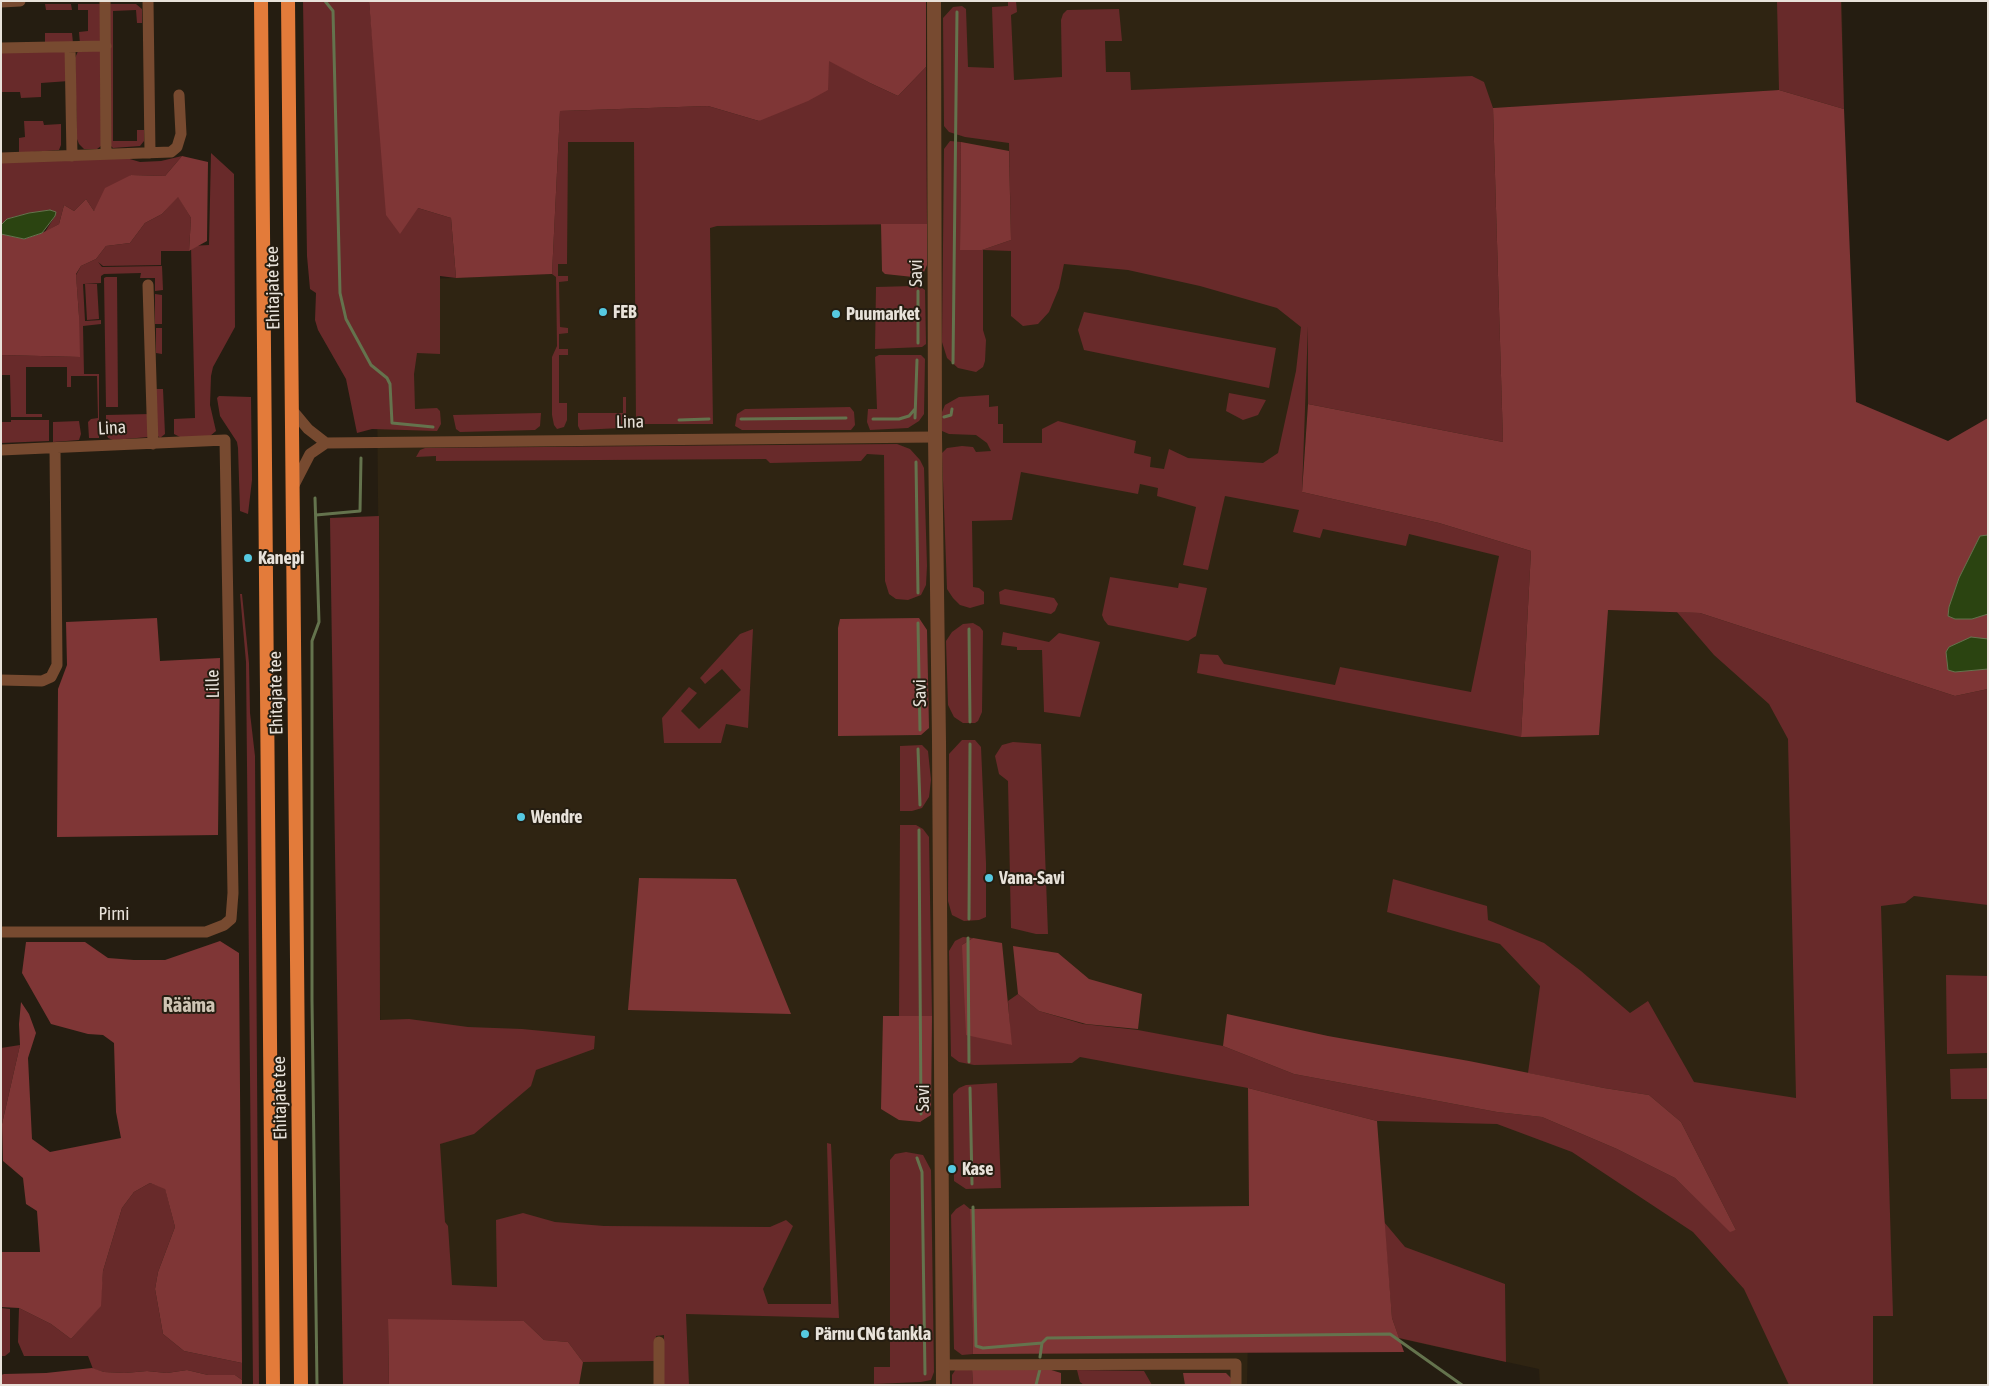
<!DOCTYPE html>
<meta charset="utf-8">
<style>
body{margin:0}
#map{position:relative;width:1989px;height:1386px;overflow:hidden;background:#251d11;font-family:"Asap Condensed",sans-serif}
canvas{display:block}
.frame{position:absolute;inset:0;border:2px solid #e8e2da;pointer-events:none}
</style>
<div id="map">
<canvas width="1989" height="1386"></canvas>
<div class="frame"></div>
</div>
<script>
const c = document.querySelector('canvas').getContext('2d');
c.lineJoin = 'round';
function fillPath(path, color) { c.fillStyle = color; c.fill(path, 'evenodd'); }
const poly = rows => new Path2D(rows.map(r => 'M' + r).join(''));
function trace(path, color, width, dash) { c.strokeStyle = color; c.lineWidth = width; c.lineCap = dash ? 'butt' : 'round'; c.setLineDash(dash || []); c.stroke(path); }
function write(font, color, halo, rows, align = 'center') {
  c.font = font + ' "Asap Condensed",sans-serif'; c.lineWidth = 4; c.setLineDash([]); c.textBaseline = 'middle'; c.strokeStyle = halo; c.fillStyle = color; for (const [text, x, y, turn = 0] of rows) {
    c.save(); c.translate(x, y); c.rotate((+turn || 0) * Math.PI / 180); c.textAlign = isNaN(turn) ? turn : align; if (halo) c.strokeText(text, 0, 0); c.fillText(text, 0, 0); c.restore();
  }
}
fillPath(poly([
 [926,1,1842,1,1844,109,1779,90,1493,108,1503,442,1308,404,1302,492,1439,523,1531,551,1521,736,1599,734,1607,610,1700,613,1955,696,1988,689,1988,1385,1540,1385,1539,1369,1396,1338,1248,1338,1247,1385,389,1385,380,1005,380,714,376,281,552,274,560,111,708,106,718,226,927,224]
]), '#2f2412');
fillPath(poly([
 [303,1,369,1,378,98,418,208,451,218,456,278,440,276,440,354,417,353,414,374,415,409,437,408,440,411,441,424,437,431,372,429,357,433,346,379,318,330,315,320,316,293,310,289,307,256],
 [1008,1,1016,1,1017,12,1011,15,1014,80,1062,77,1061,20,1063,14,1067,10,1119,9,1122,41,1105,41,1106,72,1130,72,1131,90,1472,76,1484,82,1493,108,1503,442,1308,404,1308,326,1302,492,1439,523,1531,551,1521,737,1197,673,1200,654,1218,655,1224,664,1335,685,1340,667,1471,692,1499,556,1409,534,1406,546,1323,529,1320,538,1293,532,1299,510,1225,496,1208,570,1183,565,1196,507,1157,496,1158,488,1140,484,1138,494,1021,472,1012,520,972,521,973,587,979,588,984,592,984,604,970,608,960,605,953,598,947,589,942,453,947,448,962,446,973,447,976,452,991,451,987,443,976,435,949,434,942,431,942,412,945,405,959,397,989,395,989,407,998,406,998,424,1003,424,1003,443,1042,443,1042,429,1058,421,1136,441,1134,453,1151,457,1150,467,1164,469,1169,449,1188,458,1263,463,1278,453,1296,371,1301,327,1277,308,1200,286,1128,270,1064,264,1059,288,1049,312,1038,324,1023,326,1011,316,1011,251,983,250,983,330,986,340,985,361,983,367,976,372,958,368,947,358,942,342,944,149,950,141,961,142,960,250,982,250,1011,240,1009,143,965,137,949,132,944,126,943,18,953,7,962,6,966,9,968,67,994,68,992,7,1008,6],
 [1777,1,1841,1,1844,109,1779,90],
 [45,4,71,4,72,10,46,10],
 [78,4,101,4,100,41,80,44,79,32,88,31,88,10,78,10],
 [109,4,136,4,142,9,142,23,137,23,136,10,113,11,113,141,137,141,137,130,144,130,144,141,140,146,113,148,110,145],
 [45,33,72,33,73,43,45,44],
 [79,49,97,49,101,52,101,146,97,149,84,149,79,144,77,139,75,58],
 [1,52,66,52,69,81,41,83,41,97,21,98,20,92,1,92],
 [829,60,870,83,898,96,926,67,927,224,717,226,710,228,713,424,636,424,634,142,568,142,567,264,558,264,558,276,568,276,568,281,559,282,560,327,568,328,568,333,559,334,559,349,568,349,568,355,559,355,559,403,567,403,567,420,564,427,557,429,554,425,552,415,552,357,557,346,556,277,552,274,560,111,708,106,759,121],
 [24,121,43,121,44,125,61,124,61,145,59,150,19,153,19,138,25,137],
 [211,153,234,174,235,327,213,367,211,376,210,405,216,431,210,436,182,438,174,434,174,419,195,418,191,246,209,245],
 [182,156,165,176,131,175,94,211,86,199,74,211,64,205,59,224,45,232,55,216,50,210,17,216,7,219,1,225,1,162,123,157,140,162,161,161],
 [178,196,191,218,189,251,161,251,161,265,103,266,98,262,102,267,162,266,163,290,155,291,155,278,140,278,141,273,104,274,101,276,101,283,83,284,85,321,101,320,101,324,83,326,84,374,99,374,99,438,89,438,88,422,91,419,98,418,97,376,71,376,71,387,67,387,67,367,26,367,26,414,42,414,42,417,11,417,10,375,1,375,1,355,79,357,79,316,76,275,81,266,96,259,106,246,130,243,145,223,162,214],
 [106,277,117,277,118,407,106,407,104,278],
 [85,284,97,284,99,319,87,320],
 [913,286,922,288,925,290,926,344,922,347,875,349,876,287],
 [155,294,162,295,162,324,155,324],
 [1084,312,1276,348,1269,388,1084,350,1078,330],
 [156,328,162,328,162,354,156,353],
 [879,355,921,355,925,359,924,414,919,421,908,428,870,430,867,422,868,409,877,409,875,357],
 [156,389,163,389,165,434,160,438,156,434],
 [1229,393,1266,400,1258,415,1243,420,1226,411],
 [219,396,251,397,252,480,248,514,240,511,238,448,237,442,220,416,217,398],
 [623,397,626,397,626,418,621,428,580,430,578,426,578,413,623,413],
 [850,407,854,412,855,425,851,430,742,430,735,426,737,414,745,409],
 [541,413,540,426,535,430,460,432,456,429,453,415],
 [150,414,149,437,113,440,108,438,106,433,106,415],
 [11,420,49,420,49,441,1,443,1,422,11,422],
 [79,421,81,434,79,440,53,442,53,422],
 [897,444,910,449,920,460,924,468,927,566,926,585,921,595,908,600,896,599,889,594,885,581,884,455,867,454,861,461,770,463,766,459,436,461,436,456,416,457,420,450,425,448],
 [379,516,380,1020,409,1019,468,1027,522,1029,595,1036,594,1049,536,1070,531,1086,474,1134,440,1144,445,1222,448,1226,452,1285,497,1287,496,1220,523,1213,555,1222,604,1226,770,1227,786,1220,793,1226,763,1289,768,1304,831,1304,827,1143,831,1144,839,1318,686,1314,689,1385,664,1385,664,1335,656,1336,654,1361,583,1362,568,1342,544,1340,524,1321,388,1320,389,1385,343,1385,330,518],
 [1110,577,1178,588,1179,583,1207,588,1196,636,1188,641,1108,625,1104,620,1102,615],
 [1005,589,1054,598,1058,604,1055,611,1051,614,1000,604,999,592],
 [240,594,242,594,249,663,250,713,255,756,259,1385,253,1385,246,662],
 [1677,612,1700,613,1955,696,1988,689,1988,905,1914,896,1905,903,1881,906,1893,1316,1873,1316,1873,1385,1789,1385,1744,1289,1693,1232,1572,1152,1497,1124,1377,1121,1248,1088,1080,1057,1072,1063,974,1065,959,1062,951,1056,949,951,955,941,963,937,973,938,962,945,1011,1045,1008,1001,1018,994,1039,1011,1083,1024,1138,1030,1223,1046,1294,1074,1497,1112,1542,1117,1617,1149,1675,1178,1730,1231,1736,1230,1681,1122,1649,1095,1604,1088,1528,1073,1540,986,1500,944,1387,912,1393,879,1487,906,1488,920,1544,943,1581,971,1630,1013,1648,1001,1694,1082,1796,1098,1788,739,1769,704,1714,655],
 [973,623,980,627,983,631,982,712,978,721,975,723,963,723,954,717,948,705,946,641,952,632,963,624],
 [753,629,748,728,726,724,721,743,664,743,662,718,689,687,697,693,681,711,699,729,741,690,722,669,705,684,700,678,740,634],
 [1003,632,1049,642,1059,633,1100,642,1080,717,1044,712,1042,650,1017,650,1017,647,1001,645],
 [962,740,975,740,981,747,986,863,986,917,979,920,964,921,952,915,948,901,949,754],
 [1013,742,1041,744,1048,934,1036,934,1011,928,1008,781,999,774,995,756,1002,745],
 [922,745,928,751,931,780,929,797,922,808,912,811,900,811,900,746],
 [900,825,916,825,923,829,929,837,932,1016,899,1017],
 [1946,975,1988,976,1988,1053,1947,1054],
 [20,1045,2,1124,1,1124,1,1048],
 [1988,1068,1988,1099,1951,1099,1950,1069],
 [997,1083,1001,1188,966,1189,954,1181,953,1094,959,1088,966,1085],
 [906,1152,923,1155,931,1170,934,1372,931,1380,921,1382,874,1384,874,1367,890,1367,890,1160,895,1154],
 [150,1183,165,1188,175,1227,158,1272,155,1289,163,1334,184,1351,242,1363,242,1380,235,1375,208,1375,187,1370,167,1373,147,1371,125,1373,104,1372,93,1369,88,1356,24,1356,18,1342,19,1308,51,1324,71,1339,100,1306,103,1271,122,1208,134,1192],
 [964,1204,970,1209,973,1354,962,1355,954,1349,951,1215,956,1209],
 [1384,1222,1405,1247,1505,1284,1506,1362,1399,1338,1392,1318],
 [1,1308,10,1309,10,1352,5,1356,1,1356],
 [972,1368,973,1385,952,1385,952,1375,956,1369],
 [1077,1370,1144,1371,1152,1385,1084,1385,1080,1382]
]), '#682a2a');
fillPath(poly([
 [369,1,926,1,926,67,898,96,870,83,829,61,828,90,808,101,759,121,708,106,560,111,552,274,456,278,451,218,418,208,400,234,386,215],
 [1779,90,1844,109,1856,402,1948,441,1988,418,1988,689,1955,696,1700,613,1608,610,1599,735,1521,737,1531,551,1439,523,1302,492,1308,404,1503,442,1493,108],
 [961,142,1009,151,1011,240,982,250,960,250],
 [182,156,208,162,207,241,189,251,191,218,178,197,162,214,145,223,130,243,106,246,96,259,81,266,76,274,79,316,80,357,1,355,1,234,24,239,42,233,59,224,64,205,74,211,86,199,94,211,105,188,131,175,165,176],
 [881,224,927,224,927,265,924,272,913,277,885,274,882,271],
 [157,618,160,661,220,658,218,835,57,837,58,689,67,665,66,622],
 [919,618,927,630,929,728,921,735,838,736,838,628,840,619],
 [639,878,736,879,791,1014,628,1010],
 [973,938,1002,943,1012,1045,966,1035,962,945],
 [220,941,239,953,242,1363,184,1351,163,1334,155,1289,158,1272,175,1227,165,1189,150,1183,134,1192,122,1208,103,1271,101,1306,71,1339,51,1324,19,1308,1,1307,1,1252,40,1252,37,1211,26,1204,23,1178,3,1161,2,1124,20,1045,19,1024,21,1002,29,1014,36,1033,28,1058,32,1139,50,1152,121,1138,116,1112,114,1043,103,1035,88,1034,51,1024,22,973,26,942,85,942,108,958,134,960,165,960],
 [1013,946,1058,953,1089,979,1142,994,1138,1029,1086,1024,1039,1011,1018,994],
 [1227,1014,1328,1036,1469,1061,1604,1088,1649,1095,1681,1122,1736,1230,1730,1232,1675,1178,1617,1149,1542,1117,1497,1112,1294,1074,1223,1046],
 [883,1016,932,1016,931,1115,920,1122,899,1120,881,1109],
 [1248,1088,1377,1121,1392,1318,1404,1352,973,1354,970,1209,1249,1206],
 [388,1319,524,1321,544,1340,568,1342,583,1362,579,1385,389,1385],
 [92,1368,104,1372,125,1373,147,1371,167,1373,187,1370,208,1375,235,1375,242,1380,242,1385,1,1385,1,1375,4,1374,46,1373],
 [972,1368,1048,1369,1061,1373,1061,1385,973,1385],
 [1183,1373,1226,1373,1231,1378,1231,1385,1185,1385]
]), '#7f3636');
const water = poly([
 [50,210,56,212,55,216,42,233,24,239,1,234,1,225,7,219,29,213,50,210],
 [1988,535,1988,614,1972,619,1955,619,1948,616,1949,607,1959,578,1980,536,1988,535],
 [1971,637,1988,639,1988,669,1955,672,1948,670,1946,652,1949,647,1971,637]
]);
fillPath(water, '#2b4411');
trace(water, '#64734d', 1);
trace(poly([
 [325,1,333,11,340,293,346,319,371,365,387,378,390,384,392,423,433,427],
 [918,291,918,343],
 [953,363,957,12],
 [944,417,951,415,952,409],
 [915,418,917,360],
 [741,419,846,418],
 [873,419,899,419,909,416,915,409],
 [679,420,709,419],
 [916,462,918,593],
 [315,498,319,622,312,641,312,1000,317,1385],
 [316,515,360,511,361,458],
 [918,623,920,730],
 [969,629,970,722],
 [918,749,920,805],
 [919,830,921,1114],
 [969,919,970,744],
 [968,938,969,1062],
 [970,1088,972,1184],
 [917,1158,922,1172,925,1374],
 [973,1207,976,1346,983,1348,1042,1343],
 [1040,1357,1042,1343,1047,1338,1390,1334,1462,1385],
 [1036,1385,1040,1369]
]), '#64734d', 3);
trace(poly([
 [105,1,106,154],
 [148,1,150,153],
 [1,2,20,1],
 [70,47,72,156],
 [1,48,106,46],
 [1,158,171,152,177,147,181,134,179,95],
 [148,285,153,444],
 [293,411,308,429,326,443,310,454,293,487],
 [326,443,935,437],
 [1,450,225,440,233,893,231,919,224,925,206,932,1,932],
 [1,680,42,681,51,677,57,665,55,449],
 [943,1365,1236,1364,1236,1385],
 [659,1385,659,1342]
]), '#774a30', 11);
trace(poly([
 [934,1,935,437,939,741,943,1385]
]), '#774a30', 14);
trace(poly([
 [261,1,273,1385],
 [288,1,301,1385]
]), '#e37b3a', 14);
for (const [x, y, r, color] of [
 [603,312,5,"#56c9e1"],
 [836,314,5,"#56c9e1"],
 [248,558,5,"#56c9e1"],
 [521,817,5,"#56c9e1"],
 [989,878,5,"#56c9e1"],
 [952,1169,5,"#56c9e1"],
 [805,1334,5,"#56c9e1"]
]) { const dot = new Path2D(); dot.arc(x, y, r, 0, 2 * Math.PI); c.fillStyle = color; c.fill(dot); trace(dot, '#251d11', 2); }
write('18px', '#e8e2da', '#251d11', [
 ["Savi",916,273,-90],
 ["Ehitajate tee",273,288,-91],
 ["Lina",630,422,-1],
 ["Lina",112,428,-3],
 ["Lille",213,684,-91],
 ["Ehitajate tee",276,693,-91],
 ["Savi",920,693,-91],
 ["Pirni",114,914],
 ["Ehitajate tee",280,1098,-91],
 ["Savi",923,1098,-90]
]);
write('bold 18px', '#e8e2da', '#251d11', [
 ["FEB",613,312],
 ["Puumarket",846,314],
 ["Kanepi",258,558],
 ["Wendre",531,817],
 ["Vana-Savi",999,878],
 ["Kase",962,1169],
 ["Pärnu CNG tankla",815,1334]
], 'left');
write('bold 20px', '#cfc4b4', '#251d11', [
 ["Rääma",189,1006]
]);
</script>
